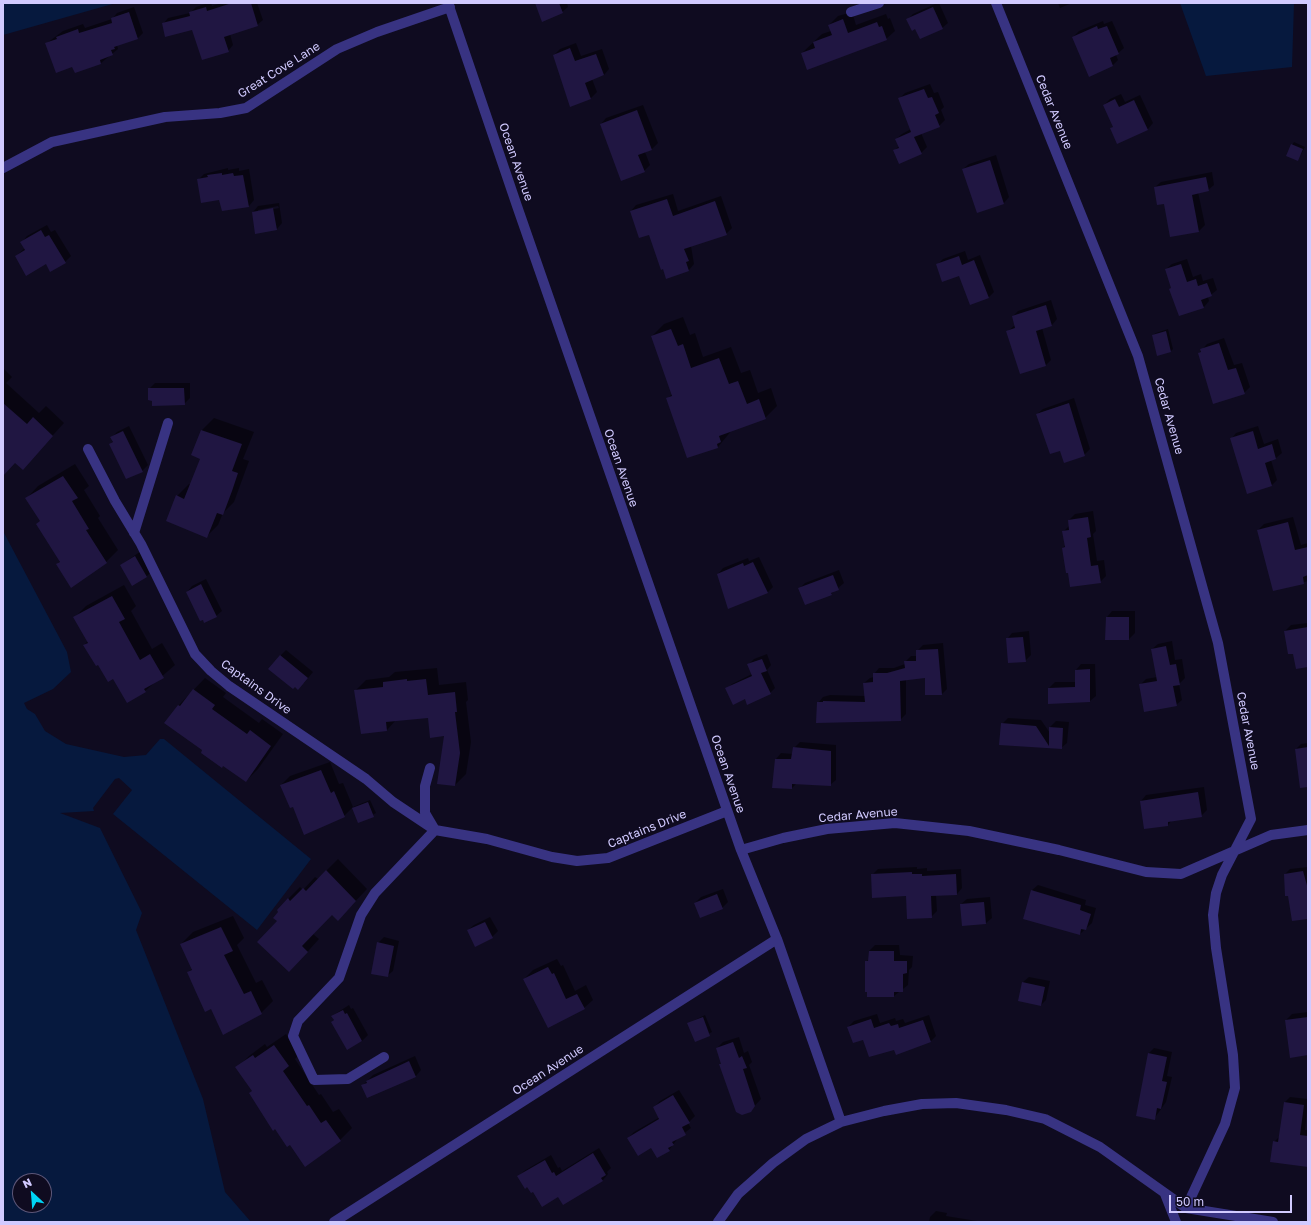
<!DOCTYPE html>
<style>
body{margin:0}
#map{position:relative;width:1311px;height:1225px;overflow:hidden;background:#0f0b20;font-family:"Golos Text",sans-serif}
canvas{display:block}
.frame{position:absolute;inset:0;border:4px solid #d1caff;pointer-events:none}
.north{position:absolute;left:12px;top:1173px;width:40px;height:40px;box-sizing:border-box;background:#0f0b20;border:1px solid #5d5779;border-radius:50%;rotate:334deg;font-size:11px;font-weight:700;line-height:16px;text-align:center;color:#d1caff}
.north::after{content:'';display:block;margin:auto;width:14px;height:18px;background:#00d5f5;clip-path:polygon(50% 0,100% 100%,50% 72%,0 100%)}
.scale{position:absolute;left:1169px;top:1195px;width:123px;height:18px;box-sizing:border-box;border:2px solid #d1caff;border-top:0;padding-left:5px;font-size:12px;line-height:14px;white-space:nowrap;color:#d1caff;-webkit-text-stroke:3px #0f0b20;paint-order:stroke}
</style>
<div id="map">
<canvas width="1311" height="1225"></canvas>
<div class="frame"></div>
<div class="north">N</div>
<div class="scale">50 m</div>
</div>
<script>
const c = document.querySelector('canvas').getContext('2d');
c.lineJoin = 'round';
function fillPath(path, color) { c.fillStyle = color; c.fill(path, 'evenodd'); }
const poly = rows => new Path2D(rows.map(r => 'M' + r).join(''));
function trace(path, color, width, dash) { c.strokeStyle = color; c.lineWidth = width; c.lineCap = dash ? 'butt' : 'round'; c.setLineDash(dash || []); c.stroke(path); }
function write(font, color, halo, rows, align = 'center') {
  c.font = font + ' "Golos Text",sans-serif'; c.lineWidth = 3; c.setLineDash([]); c.textBaseline = 'middle'; c.strokeStyle = halo; c.fillStyle = color; for (const [text, x, y, turn = 0] of rows) {
    c.save(); c.translate(x, y); c.rotate((+turn || 0) * Math.PI / 180); c.textAlign = isNaN(turn) ? turn : align; if (halo) c.strokeText(text, 0, 0); c.fillText(text, 0, 0); c.restore();
  }
}
fillPath(poly([
 [3,3,116,3,3,35],
 [1180,3,1294,3,1292,67,1206,76],
 [3,531,67,652,71,672,53,689,24,703,27,709,35,714,45,731,66,744,124,757,146,755,160,739,164,739,311,859,257,930,113,814,132,790,119,778,115,779,93,808,94,811,60,813,100,828,142,913,136,930,203,1099,225,1192,251,1222,3,1222],
 [20,1181,44,1181,44,1205,20,1205]
]), '#06193e');
fillPath(poly([
 [208,3,211,3,212,6,222,3,257,3,263,20,257,25,230,34,233,45,228,51,193,29,163,24,168,18,190,13,196,7],
 [536,3,567,3,568,7,562,12],
 [937,3,939,3,948,23,942,28,908,19,913,14],
 [1058,3,1072,3,1060,8],
 [134,7,143,33,138,38,117,45,118,49,101,63,75,72,73,66,47,43,63,31,83,24,85,28,112,19,117,13],
 [852,12,856,25,886,14,888,19,890,18,895,31,886,39,802,53,822,34,831,31,829,25,838,16],
 [1103,21,1104,24,1112,21,1124,48,1116,55,1118,60,1113,65,1090,75,1073,37,1079,31],
 [576,43,581,56,602,49,609,69,604,75,592,79,597,92,591,98,571,106,554,55,560,49],
 [930,84,934,93,938,92,944,107,941,110,945,120,939,126,921,133,927,147,921,153,895,150,899,146,896,139,902,134,911,129,899,99,905,93],
 [1121,94,1125,102,1140,95,1153,123,1148,129,1111,128,1114,126,1104,105,1110,99],
 [643,105,658,143,652,149,645,152,650,165,644,171,601,124,606,118],
 [1294,142,1305,147,1298,160,1292,145],
 [996,155,1009,197,1004,203,963,169,969,164],
 [228,168,228,170,239,168,239,171,249,169,254,200,249,206,198,180,204,174],
 [1212,172,1214,185,1208,190,1198,192,1205,225,1199,231,1171,236,1165,203,1155,187,1161,182],
 [673,194,678,211,721,196,732,228,726,234,691,246,694,264,689,270,667,277,649,233,631,211,636,205],
 [279,203,282,223,277,229,253,212,258,206],
 [278,206,279,208,258,212,258,210],
 [47,225,51,232,55,230,71,256,65,262,46,263,16,256,25,248,22,242,27,236],
 [965,251,968,260,980,255,994,292,988,298,959,274,937,265,943,259],
 [1187,259,1193,277,1201,274,1203,281,1213,278,1217,290,1208,297,1209,301,1204,307,1172,288,1166,269,1172,264],
 [1051,300,1057,319,1052,325,1042,328,1051,360,1046,365,1007,332,1015,325,1013,316,1018,311],
 [683,317,690,335,695,333,703,357,731,347,741,373,750,370,758,393,771,388,777,406,765,418,732,430,718,447,667,399,672,394,652,336,664,324],
 [1168,329,1173,349,1171,351,1153,335,1156,333],
 [1224,338,1234,365,1242,363,1250,387,1244,393,1199,353,1207,344],
 [3,368,12,377,6,383,39,413,46,406,64,423,34,456,15,462,3,462],
 [155,383,190,383,190,398,184,404,149,389],
 [1074,398,1090,449,1084,455,1061,449,1037,414,1043,409],
 [214,418,254,432,243,459,249,461,234,502,223,513,218,525,206,537,177,496,189,484,191,485,201,458,202,430],
 [129,426,148,465,142,471,110,444,113,441,112,437,117,432],
 [1258,426,1264,444,1278,439,1282,453,1276,458,1271,460,1277,480,1272,485,1231,439,1236,433],
 [75,464,89,486,84,490,100,516,98,518,118,550,106,562,57,564,60,561,41,521,27,498,38,486],
 [1093,511,1096,531,1093,534,1097,561,1104,560,1106,576,1100,582,1063,548,1065,545,1063,532,1070,525,1069,520,1075,514],
 [1293,517,1301,545,1308,543,1308,581,1274,590,1258,530,1264,524],
 [141,551,152,571,147,576,132,584,121,565],
 [759,557,773,587,768,592,718,574,723,568,748,558,749,561],
 [839,570,844,583,831,594,800,588,805,583],
 [206,579,222,611,216,616,187,592,192,586],
 [124,585,136,606,131,611,152,649,162,643,175,665,145,691,113,678,98,664,84,645,88,641,75,617,86,606],
 [1112,611,1135,611,1135,633,1129,639,1106,639,1107,617],
 [1308,623,1308,666,1294,652,1285,631,1291,625],
 [1029,631,1031,655,1025,661,1007,639,1012,633],
 [1172,641,1175,660,1182,659,1185,678,1179,684,1182,700,1176,705,1140,685,1146,679,1157,677,1152,649,1158,644],
 [943,643,947,689,942,694,926,677,906,679,906,714,900,720,818,703,823,697,830,695,865,696,864,683,870,678,874,677,874,674,879,668,894,668,905,664,905,662,911,656,917,656,917,651,923,645],
 [286,650,313,672,304,683,280,656],
 [767,654,771,665,767,670,775,688,770,693,745,698,727,689,732,684,752,674,749,664,754,659],
 [1081,664,1095,664,1096,696,1090,701,1049,702,1049,688,1055,682,1076,682,1076,670],
 [437,668,439,685,466,682,468,700,466,702,471,742,466,774,455,785,446,735,429,717,396,720,387,730,355,691,366,680,389,677,395,672],
 [205,678,226,693,223,697,259,723,262,719,283,734,258,769,246,781,204,750,178,706],
 [1008,718,1041,720,1050,733,1050,727,1056,721,1069,722,1067,743,1061,748,1000,744,1002,724],
 [800,742,836,745,836,780,830,785,796,784,792,788,776,759,781,753,793,754,794,748],
 [1308,743,1308,778,1296,749,1301,744],
 [330,762,339,784,343,783,353,807,344,816,294,806,281,785,290,776],
 [1204,787,1207,810,1201,816,1172,820,1168,825,1141,801,1146,795],
 [370,800,376,813,359,822,353,807],
 [338,859,367,889,350,907,332,914,313,934,319,939,301,959,278,921,288,899,300,887,303,890,315,877,318,879],
 [917,867,917,869,927,868,927,871,961,869,962,888,957,894,936,895,937,911,931,917,907,895,872,875,878,869],
 [1308,867,1308,918,1285,874,1290,869],
 [1038,885,1086,900,1085,905,1096,908,1092,923,1080,934,1032,890],
 [723,889,728,902,722,908,695,903,701,897],
 [990,897,992,918,986,923,963,925,961,904,967,899],
 [233,916,244,938,237,945,256,983,262,980,273,1001,261,1013,211,1008,188,972,193,968,181,944,193,932],
 [490,917,498,931,492,937,468,930,474,925],
 [384,937,399,941,393,971,387,976,378,943],
 [875,945,899,945,900,955,913,956,912,967,909,970,908,985,894,996,866,962,869,959,869,951],
 [557,959,561,966,563,965,575,991,586,985,593,1000,584,1008,524,979,533,970],
 [1029,977,1050,981,1046,1000,1041,1005,1023,982],
 [349,1005,351,1009,353,1008,368,1035,362,1041,347,1049,332,1022,334,1019,332,1016],
 [1308,1012,1308,1054,1286,1020,1292,1014],
 [877,1014,880,1023,895,1018,896,1021,903,1019,905,1023,929,1015,936,1036,931,1041,895,1048,864,1039,848,1027,854,1021],
 [705,1015,712,1032,696,1040,689,1023],
 [286,1034,300,1054,295,1059,319,1095,321,1094,333,1112,339,1109,352,1128,340,1140,253,1091,237,1068,249,1056,265,1044,267,1047],
 [739,1037,744,1053,748,1051,752,1062,749,1065,761,1099,750,1111,722,1063,717,1048,723,1042],
 [1154,1048,1172,1052,1167,1076,1172,1077,1166,1102,1154,1119,1148,1054],
 [415,1056,421,1070,416,1076,368,1096,363,1085,373,1075],
 [679,1090,695,1116,688,1123,691,1128,678,1138,669,1150,652,1147,628,1138,634,1132,660,1117,654,1107,660,1101],
 [1290,1097,1308,1099,1305,1130,1308,1130,1308,1166,1274,1142,1280,1136,1285,1102],
 [599,1148,611,1168,607,1172,608,1174,603,1180,563,1204,559,1196,533,1191,519,1176,524,1171,551,1155,558,1168,560,1167,562,1171],
 [936,1211,947,1213,946,1216,983,1222,929,1222,930,1217]
]), '#0007');
fillPath(poly([
 [232,3,251,3,258,26,224,37,229,52,202,60,192,30,165,37,162,23,190,16,189,12,206,7,207,11],
 [535,3,559,3,563,13,542,22],
 [933,7,943,29,920,39,915,29,912,31,906,19],
 [129,12,138,39,114,47,115,49,111,50,113,55,100,60,101,64,75,73,72,67,56,73,45,43,57,39,56,37,78,29,79,33,112,23,111,18],
 [843,19,848,33,877,22,879,27,882,26,887,40,807,70,801,53,815,48,813,42,832,35,828,25],
 [1097,26,1098,29,1107,26,1119,54,1110,58,1113,66,1089,77,1072,37],
 [570,48,575,61,596,54,604,75,585,83,591,99,570,107,553,55],
 [924,89,928,98,932,97,939,113,935,115,940,127,914,137,922,154,899,164,893,150,899,148,895,139,911,132,898,98],
 [1115,99,1119,107,1134,100,1148,130,1117,144,1110,128,1113,127,1103,105],
 [637,110,652,150,638,155,645,172,621,181,600,124],
 [1291,144,1303,149,1298,161,1286,156],
 [990,160,1004,204,977,213,962,169],
 [222,173,222,175,233,173,234,176,243,175,249,207,222,211,219,200,201,203,197,179,208,177,207,175],
 [1206,177,1209,191,1192,195,1199,232,1170,237,1164,204,1157,205,1154,187],
 [667,199,673,216,715,201,727,235,684,249,689,261,686,262,689,271,666,279,663,269,661,270,649,235,639,238,630,211],
 [273,208,277,230,255,234,252,212],
 [41,230,45,237,49,235,66,263,50,272,46,264,26,276,15,256,25,250,20,242],
 [959,256,962,265,974,260,989,298,970,305,959,276,942,282,936,264],
 [1181,264,1187,282,1196,279,1198,286,1207,283,1212,296,1201,300,1204,308,1179,316,1169,289,1171,288,1165,269],
 [1046,305,1052,326,1036,331,1046,366,1020,374,1006,331,1015,328,1012,316],
 [671,329,678,346,683,344,691,368,719,358,729,384,738,381,747,404,759,399,766,419,719,436,721,442,717,444,718,448,687,458,666,398,672,396,651,336],
 [1166,331,1171,352,1157,356,1152,335],
 [1219,343,1228,370,1236,368,1245,394,1213,404,1198,353,1201,352,1200,349],
 [148,388,184,388,185,405,152,406,152,401,148,400],
 [3,403,27,424,33,417,53,436,23,470,15,463,3,476],
 [1069,403,1085,456,1064,463,1060,451,1050,454,1036,414],
 [201,430,242,444,232,471,238,473,232,491,223,515,217,513,207,538,166,521,176,495,184,499,200,459,191,455],
 [123,431,143,472,126,479,109,444,113,442,110,437],
 [1253,431,1258,449,1272,444,1276,459,1265,463,1272,486,1247,494,1230,438],
 [63,476,78,498,72,501,89,529,86,530,107,563,71,588,56,564,60,562,36,524,40,521,25,498],
 [1088,517,1091,537,1087,538,1091,566,1098,565,1101,583,1070,587,1068,573,1066,573,1062,548,1065,547,1062,531,1069,530,1068,520],
 [1288,522,1295,550,1308,547,1308,575,1303,577,1304,584,1273,591,1257,530],
 [135,556,147,577,132,586,120,565],
 [753,562,768,593,728,609,717,574,743,563,744,566],
 [833,575,839,590,831,593,832,595,805,605,798,588],
 [201,584,217,617,204,623,203,620,200,621,186,592],
 [112,596,125,619,119,622,140,660,150,654,164,678,144,689,146,692,127,703,113,679,108,682,98,665,96,666,83,645,88,643,73,617],
 [1106,617,1129,617,1129,640,1105,640],
 [1308,627,1308,667,1296,669,1293,654,1288,654,1284,631],
 [1023,637,1026,662,1008,663,1006,638],
 [1166,646,1170,665,1176,664,1180,685,1173,686,1177,706,1144,712,1139,684,1157,681,1151,649],
 [938,649,942,695,925,695,925,678,900,681,901,721,816,723,817,702,823,702,823,701,865,702,863,683,873,682,873,673,887,673,905,668,904,661,916,661,916,650],
 [280,655,308,678,298,690,295,687,293,689,268,669],
 [762,659,767,671,761,673,771,694,747,705,745,699,733,705,725,688,752,676,747,664],
 [1090,669,1090,702,1048,704,1048,688,1075,687,1075,670],
 [407,679,407,681,426,679,428,695,455,692,457,712,455,712,460,753,455,786,437,784,444,736,430,738,428,718,386,722,387,731,361,734,354,690,383,687,383,682],
 [193,689,215,705,212,709,247,734,250,730,271,746,246,782,223,766,222,768,201,753,202,750,164,723,178,705,180,706],
 [1001,723,1036,726,1049,746,1049,727,1063,728,1062,749,999,745],
 [793,747,831,751,831,786,792,784,792,789,772,788,775,759,791,759],
 [1308,747,1308,787,1300,788,1295,749],
 [321,770,331,793,334,791,345,817,304,835,293,807,290,808,280,785],
 [1198,792,1202,817,1168,822,1168,826,1144,829,1140,801],
 [368,802,374,817,358,823,352,808],
 [326,870,356,901,338,921,332,915,302,946,308,952,289,972,257,942,277,921,273,918,278,912,277,910,288,898,290,901,303,888,306,891],
 [1303,871,1308,889,1308,919,1292,921,1288,896,1285,896,1284,874],
 [912,872,912,874,922,874,922,876,956,874,957,895,931,896,932,918,907,919,906,896,872,898,871,874],
 [1031,890,1081,905,1080,910,1091,914,1086,930,1081,929,1080,935,1023,919],
 [717,894,723,909,700,918,694,903],
 [984,902,986,924,962,926,960,904],
 [485,922,493,938,475,947,467,930],
 [221,927,233,951,224,955,244,994,251,991,262,1014,223,1035,211,1009,205,1012,195,990,187,972,192,970,180,944],
 [377,942,394,946,388,977,371,974],
 [869,951,894,951,894,961,907,961,907,973,903,974,903,992,894,992,894,997,867,997,867,992,865,992,865,961,868,961],
 [548,967,552,974,554,973,566,999,577,994,585,1009,548,1028,523,979],
 [1022,982,1045,987,1041,1006,1018,1001],
 [343,1010,345,1014,347,1013,362,1041,347,1050,331,1022,334,1020,331,1016],
 [703,1017,710,1036,695,1042,687,1023],
 [1308,1017,1308,1055,1290,1058,1285,1020],
 [871,1019,874,1028,889,1023,891,1026,898,1024,899,1028,923,1020,931,1042,896,1055,894,1050,869,1057,863,1040,853,1043,847,1027],
 [733,1042,739,1058,742,1056,747,1068,743,1069,755,1106,751,1112,742,1115,736,1112,719,1064,721,1064,716,1048],
 [274,1045,289,1066,283,1071,307,1106,309,1105,321,1123,326,1120,341,1141,305,1167,290,1145,287,1147,275,1129,273,1131,249,1093,252,1091,235,1067,253,1055,255,1058],
 [1148,1053,1167,1057,1162,1081,1167,1082,1161,1109,1157,1108,1155,1120,1136,1116],
 [409,1061,416,1077,367,1098,361,1085,367,1083,366,1081],
 [673,1095,690,1123,682,1127,686,1135,672,1142,674,1145,668,1148,670,1151,657,1158,651,1148,638,1156,627,1138,659,1119,653,1107],
 [1284,1102,1304,1105,1300,1135,1308,1136,1308,1167,1270,1162,1273,1141,1278,1142],
 [593,1153,606,1175,601,1178,603,1181,563,1205,558,1197,542,1207,533,1192,531,1193,527,1187,525,1189,517,1176,545,1160,552,1173,554,1172,556,1176]
]), '#201642');
trace(poly([
 [448,3,517,206,741,850,777,939,841,1122],
 [996,3,1138,356,1218,643,1251,819,1222,875,1216,893,1213,915,1216,948,1233,1055,1235,1088,1225,1124,1186,1208],
 [851,12,879,3],
 [3,168,52,142,165,117,220,113,246,108,337,49,377,32,450,7],
 [88,449,115,501,141,544,195,654,211,671,229,686,366,779,393,802,435,830,487,839,552,857,577,861,608,858,727,811],
 [134,533,168,423],
 [741,850,783,838,827,829,895,823,969,831,1059,850,1146,872,1181,874,1271,835,1308,830],
 [384,1057,348,1079,314,1080,293,1036,298,1021,339,978,361,915,375,893,435,830,425,813,425,786,430,768],
 [1165,1194,1176,1222],
 [334,1222,777,939],
 [718,1222,738,1194,773,1163,806,1139,841,1122,884,1111,922,1104,956,1103,1006,1110,1045,1119,1100,1147,1186,1208,1273,1222]
]), '#383382', 10);
write('12px', '#d1caff', '#0f0b20', [
 ["Great Cove Lane",279,70,-32],
 ["Cedar Avenue",1054,112,68],
 ["Ocean Avenue",516,162,71],
 ["Cedar Avenue",1169,416,74],
 ["Ocean Avenue",621,468,71],
 ["Captains Drive",256,687,36],
 ["Cedar Avenue",1248,731,79],
 ["Ocean Avenue",728,774,71],
 ["Cedar Avenue",858,815,-5],
 ["Captains Drive",647,829,-22],
 ["Ocean Avenue",548,1070,-33]
]);
</script>
